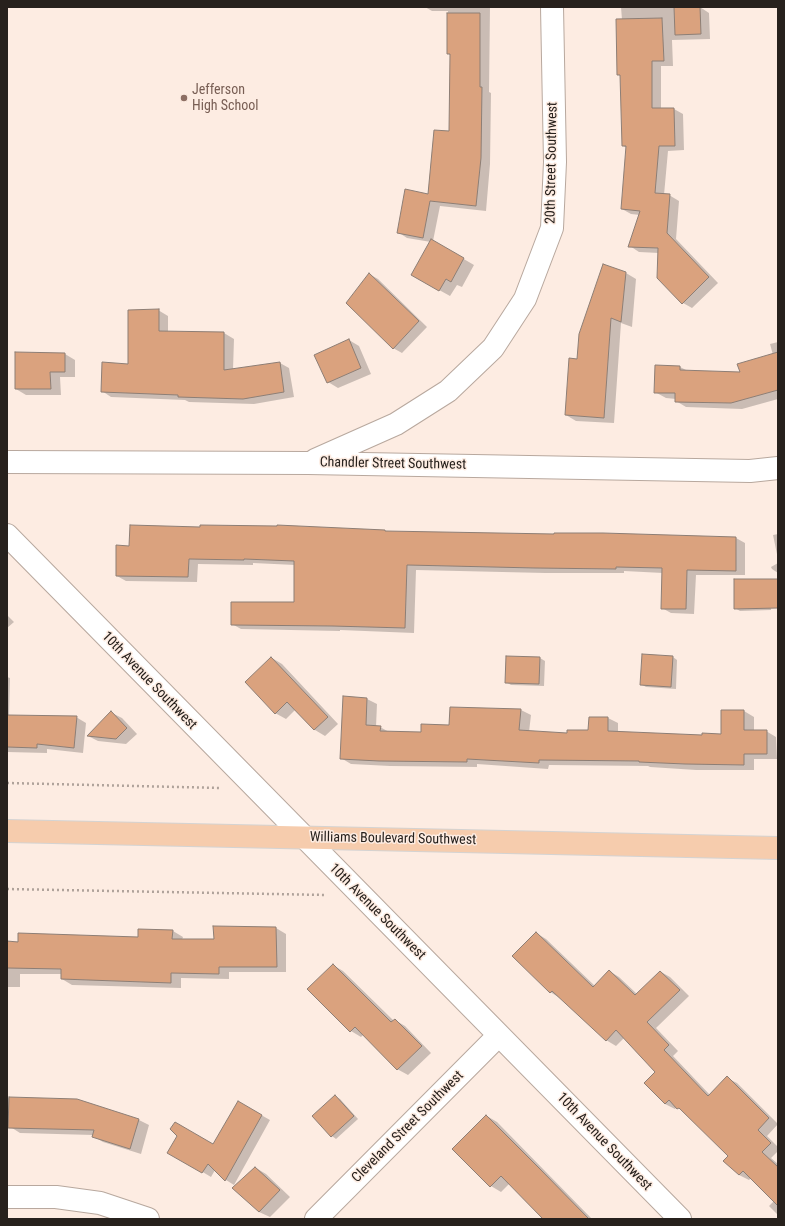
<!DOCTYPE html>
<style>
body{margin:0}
#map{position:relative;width:785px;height:1226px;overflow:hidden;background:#fdece2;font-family:"Roboto Condensed",sans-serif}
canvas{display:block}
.frame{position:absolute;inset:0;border:8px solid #27211d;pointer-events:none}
</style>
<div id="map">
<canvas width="785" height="1226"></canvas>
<div class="frame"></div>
</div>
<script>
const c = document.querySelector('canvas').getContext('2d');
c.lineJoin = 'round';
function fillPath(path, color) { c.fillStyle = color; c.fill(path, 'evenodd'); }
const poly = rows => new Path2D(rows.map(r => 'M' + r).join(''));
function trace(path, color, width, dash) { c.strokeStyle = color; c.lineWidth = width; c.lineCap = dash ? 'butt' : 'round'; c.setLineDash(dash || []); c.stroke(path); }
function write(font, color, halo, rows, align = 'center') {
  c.font = font + ' "Roboto Condensed",sans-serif'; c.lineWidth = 3; c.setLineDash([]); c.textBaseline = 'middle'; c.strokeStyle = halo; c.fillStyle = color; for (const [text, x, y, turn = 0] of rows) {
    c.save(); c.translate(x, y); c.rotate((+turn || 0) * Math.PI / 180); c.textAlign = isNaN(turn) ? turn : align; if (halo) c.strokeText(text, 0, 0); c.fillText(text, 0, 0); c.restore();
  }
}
fillPath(poly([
 [425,7,490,7,489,92,491,93,490,164,486,211,440,206,433,241,474,265,462,287,457,285,450,296,412,275,431,242,407,238,398,232,429,195,450,132,450,55,448,53,448,11,432,11],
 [621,7,668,7,668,8,700,7,709,13,710,39,672,40,673,66,661,66,661,109,674,109,683,114,684,150,668,151,664,195,669,195,679,201,676,239,718,283,692,308,683,303,659,253,639,252,630,246,640,215,631,214,622,209,627,148,623,146,621,76,618,74,622,20],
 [626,273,636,279,632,327,621,323,614,423,576,421,566,415,578,360],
 [369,274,378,279,427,327,402,353,393,348],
 [158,310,168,316,168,332,224,333,234,339,233,370,280,363,289,368,294,397,254,404,189,402,185,400,111,397,102,391,129,365],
 [349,340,359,346,371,374,338,388,328,382],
 [778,342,778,399,742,409,686,407,676,401,676,399,666,398,655,392,656,366,680,367,688,371,741,373,773,355,770,344],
 [65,354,75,360,75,377,60,377,61,395,26,395,16,389],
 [278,526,385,531,387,532,555,535,603,534,736,538,745,543,745,575,696,575,694,614,671,613,662,608,663,573,624,571,624,573,545,573,416,570,414,633,340,630,340,631,241,629,232,624,295,603,295,565,253,563,253,565,198,564,197,582,126,581,117,576,130,547,201,528],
 [778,534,778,559,773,535],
 [778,563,778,573,772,569,771,567],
 [770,583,771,610,740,611,735,608],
 [7,615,14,622,7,628],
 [507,657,540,658,545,661,544,686,511,685,506,682],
 [673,657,677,660,676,689,646,687,641,684],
 [272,658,282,664,338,724,325,736,315,730,296,709,286,719,275,713],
 [7,677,10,678,9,716,76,717,86,723,83,753,47,749,47,753,7,752],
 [344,697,367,699,377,704,376,727,380,727,389,732,422,733,521,710,531,715,529,732,568,734,589,731,608,718,618,723,618,732,703,736,722,735,744,711,754,717,754,731,766,731,776,737,777,759,754,759,754,770,696,770,650,767,648,766,549,765,548,769,477,764,477,767,390,766,351,764,341,758],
 [112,713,122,718,137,734,126,744,98,741,88,736],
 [214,928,276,928,286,934,286,972,229,972,229,979,181,978,181,988,72,985,62,979,62,974,20,974,20,987,7,987,7,942,139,938,173,931,183,937,182,940,215,940],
 [536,933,546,939,595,986,609,971,619,977,637,994,661,972,670,977,689,996,656,1028,678,1051,673,1056,710,1095,727,1078,737,1083,778,1124,767,1136,778,1147,778,1151,771,1158,778,1164,778,1215,769,1206,774,1201,751,1178,749,1180,739,1175,730,1156,687,1114,677,1107,675,1109,665,1104,657,1072,624,1038,616,1046,606,1040,560,998,550,992],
 [333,965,343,971,394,1021,395,1020,405,1026,431,1053,408,1075,397,1069,363,1035,361,1037,351,1031],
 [335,1096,340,1099,358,1119,336,1139,332,1136],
 [7,1098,76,1100,139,1120,149,1125,141,1154,103,1142,93,1136,93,1135,20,1133,9,1126,7,1127],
 [238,1102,270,1120,234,1185,226,1180,215,1170,211,1177,169,1152,178,1135,213,1145],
 [487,1116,497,1122,592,1219,545,1219,510,1183,501,1192,491,1186],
 [256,1168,266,1174,290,1197,270,1217,259,1212]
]), '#0003');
const building = poly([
 [674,7,700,7,701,34,675,35,674,7],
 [447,13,480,13,480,87,482,87,481,158,476,206,430,201,423,238,397,233,405,189,428,194,434,130,449,131,450,54,447,54,447,13],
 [662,18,664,61,652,61,652,108,674,108,675,146,659,146,655,193,670,194,667,233,709,277,682,304,657,278,658,248,628,247,640,211,621,209,626,146,622,146,620,75,617,75,616,19,662,18],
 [431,239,464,258,451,282,446,279,439,291,411,275,431,239],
 [603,264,626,272,621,322,611,318,604,418,565,415,569,358,577,359,579,334,603,264],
 [369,273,419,321,393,349,346,303,369,273],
 [159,309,159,331,224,332,224,370,280,362,284,392,243,399,178,397,178,395,101,392,102,362,128,364,128,310,159,309],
 [349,339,361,368,327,383,314,355,349,339],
 [15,352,65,353,65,372,50,372,51,389,15,389,15,352],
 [778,352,778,390,731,403,675,402,675,393,654,393,655,365,680,366,680,370,740,372,737,364,778,352],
 [130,525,200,527,200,525,277,526,277,525,385,530,385,531,554,534,554,533,603,533,736,537,736,571,687,570,686,609,661,609,662,568,616,567,616,569,535,568,407,565,405,628,332,626,231,625,231,602,294,602,294,561,244,559,244,560,189,559,188,577,116,576,116,545,129,546,130,525],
 [734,579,778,579,778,608,734,609,734,579],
 [642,654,673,656,671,687,640,685,642,654],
 [506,656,540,657,539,684,505,683,506,656],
 [271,657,328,717,314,730,287,702,275,714,245,682,271,657],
 [343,696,367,698,366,725,381,726,380,731,421,732,421,724,449,725,450,707,521,709,519,730,567,733,567,730,588,730,589,717,608,717,608,731,702,735,702,733,721,734,721,710,744,710,744,730,767,730,767,754,744,754,744,765,685,764,639,762,639,761,539,760,539,763,467,759,467,762,379,761,340,759,343,696],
 [111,711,127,728,116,739,87,736,111,711],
 [7,715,77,716,74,748,37,744,37,748,7,747,7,715],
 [213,926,276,927,277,967,219,967,219,974,171,973,171,983,61,979,61,969,7,968,7,941,18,942,18,933,138,937,138,929,173,930,172,939,214,939,213,926],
 [536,932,593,987,609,970,635,995,660,971,680,990,647,1022,669,1045,664,1050,708,1096,727,1076,769,1118,758,1130,771,1143,762,1152,778,1167,778,1206,743,1171,739,1175,723,1161,728,1156,679,1108,677,1109,669,1100,665,1104,644,1083,655,1072,616,1030,606,1041,552,991,550,993,512,956,536,932],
 [333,964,391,1022,395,1019,422,1046,397,1070,355,1027,350,1032,307,989,333,964],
 [335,1095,354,1116,331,1137,312,1116,335,1095],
 [9,1097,77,1099,139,1119,130,1149,92,1137,94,1130,8,1128,9,1097],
 [238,1101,262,1115,225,1181,208,1164,202,1173,167,1153,177,1136,170,1129,175,1122,213,1144,238,1101],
 [486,1115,539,1168,589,1219,543,1219,501,1176,490,1187,452,1149,486,1115],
 [255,1167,280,1190,259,1212,232,1188,255,1167]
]);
fillPath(building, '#daa27e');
trace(building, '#8d7e75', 1);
const street = poly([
 [315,460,396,424,448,391,493,348,525,299,552,228,555,162,552,7],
 [7,462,308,463,750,471,778,468],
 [7,535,680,1219],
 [7,1197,56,1197,100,1203,148,1219],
 [316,1219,499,1035]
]);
const primary = poly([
 [7,831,778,848]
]);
trace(street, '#b8a89e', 24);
trace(primary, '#d4d3d2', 24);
trace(poly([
 [7,783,221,788],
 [7,889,326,895]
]), '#afa29a', 2.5, [2, 3]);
trace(street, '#fff', 22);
trace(primary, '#f6ccad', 22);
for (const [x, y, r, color] of [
 [184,98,4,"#8d6e63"]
]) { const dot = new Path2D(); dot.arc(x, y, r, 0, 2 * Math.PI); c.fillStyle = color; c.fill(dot); trace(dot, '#fdece2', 1.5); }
write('14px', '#785e54', '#fdece2', [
 ["Jefferson",192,90],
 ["High School",192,106]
], 'left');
write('14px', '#27211d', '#fdece2', [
 ["20th Street Southwest",552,163,-89],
 ["Chandler Street Southwest",393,464,1],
 ["10th Avenue Southwest",149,681,46],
 ["Williams Boulevard Southwest",393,839,1],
 ["10th Avenue Southwest",377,912,45],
 ["Cleveland Street Southwest",408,1127,-45],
 ["10th Avenue Southwest",604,1142,46]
]);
</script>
